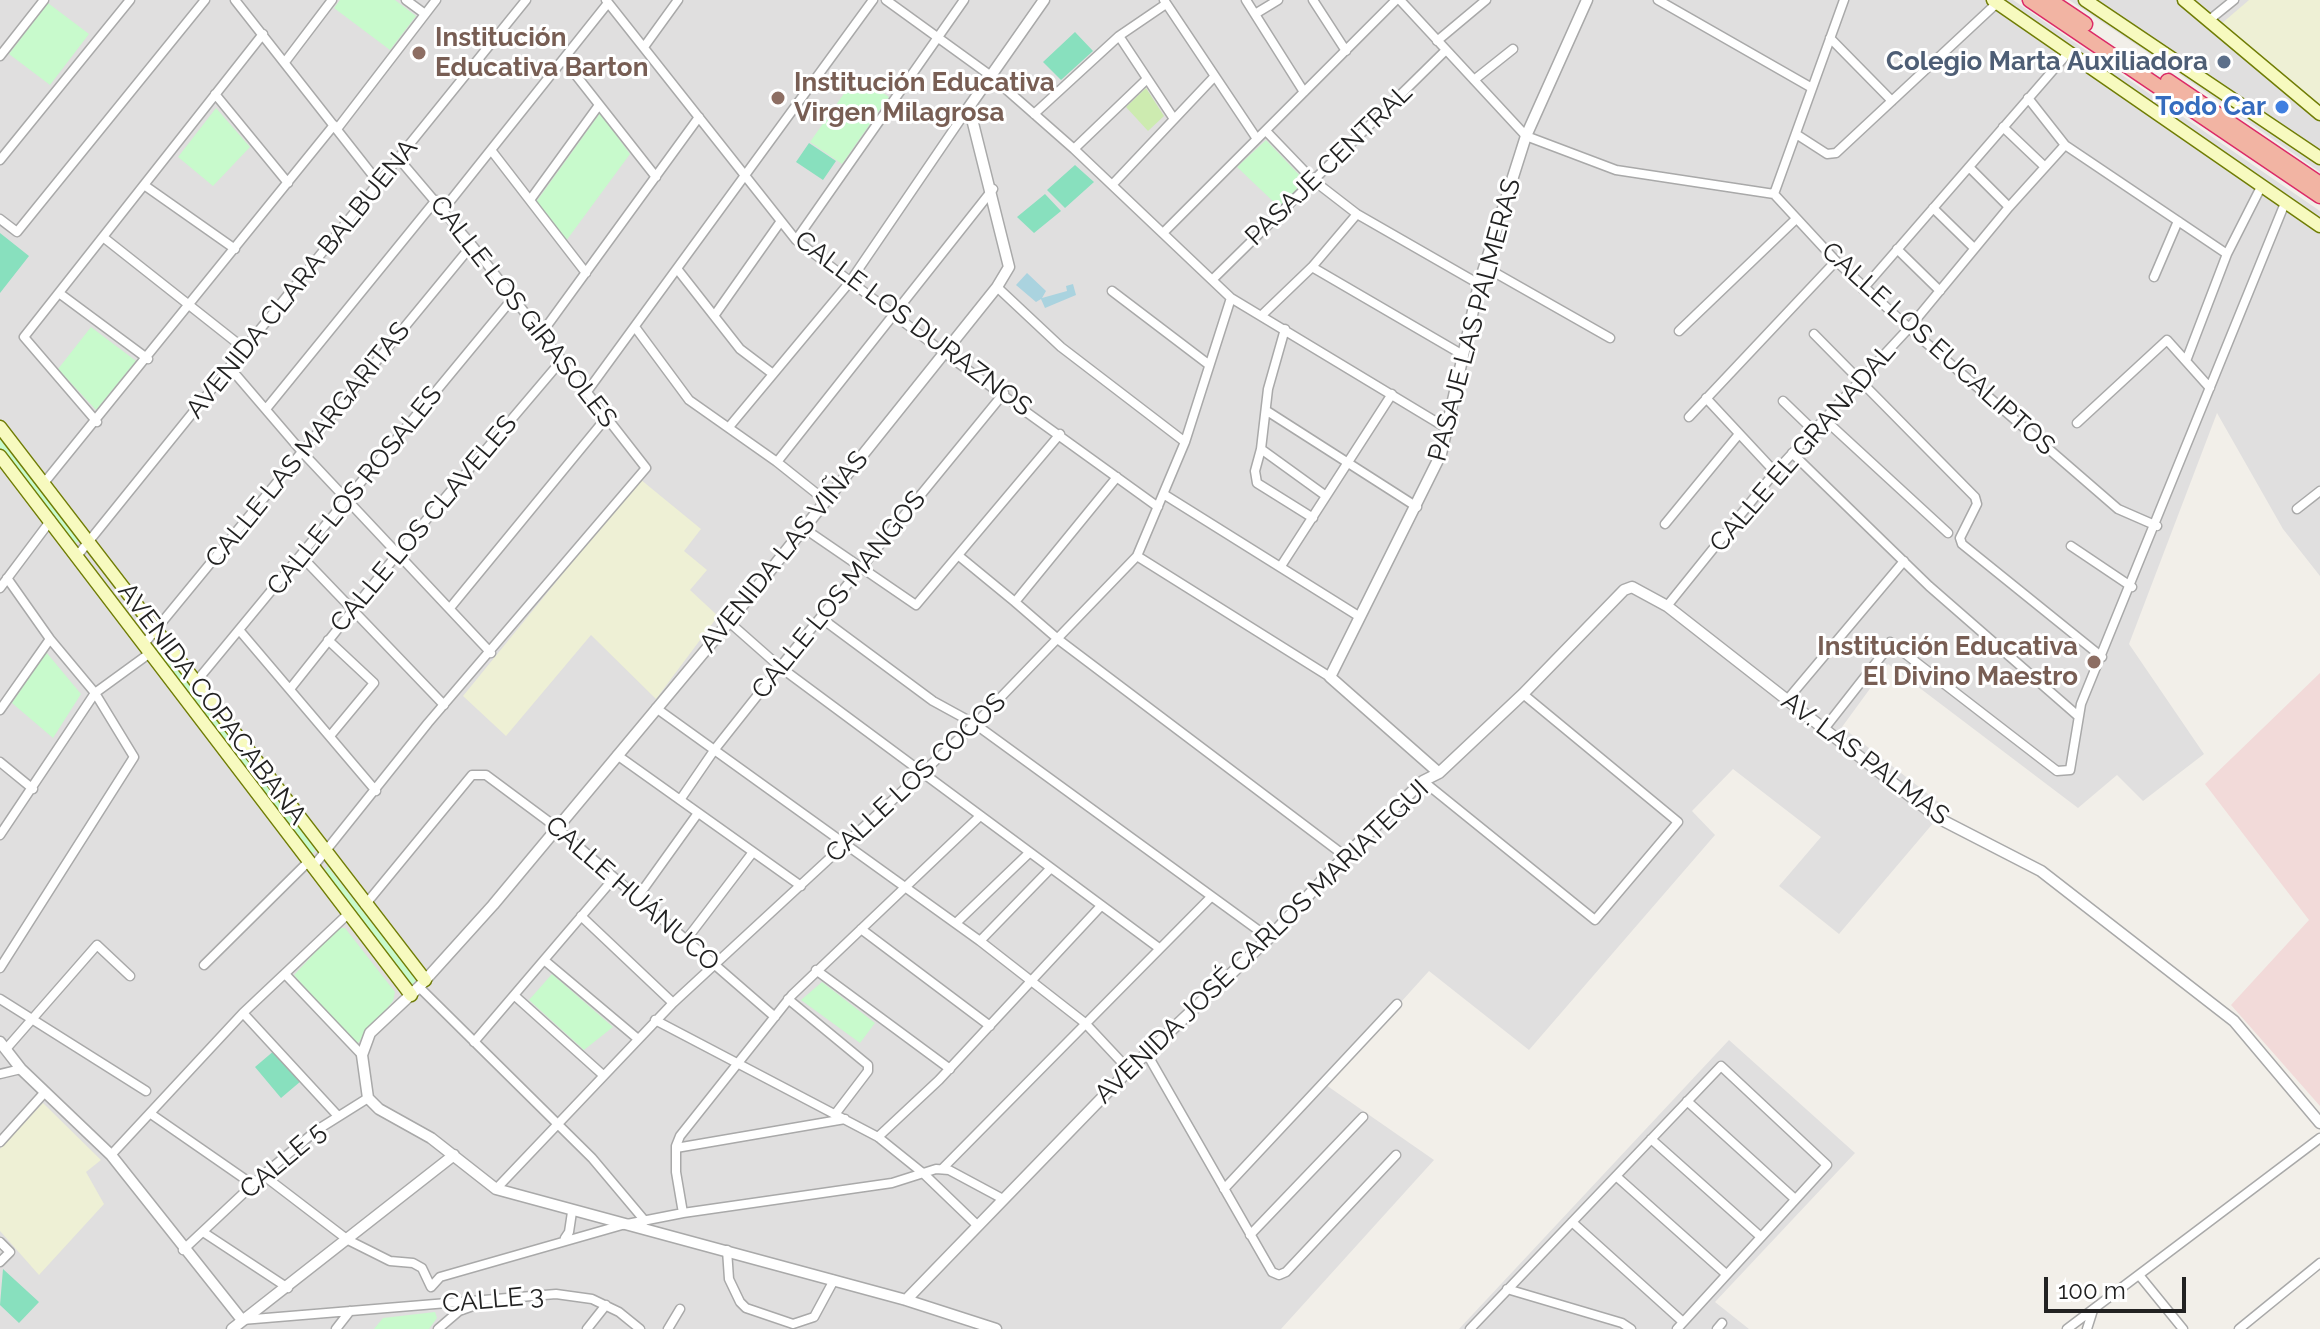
<!DOCTYPE html>
<meta charset="utf-8">
<style>
body{margin:0}
#map{position:relative;width:2320px;height:1329px;overflow:hidden;background:#f2efe9;font-family:Raleway,sans-serif}
canvas{display:block}
.scale{position:absolute;left:2044px;top:1277px;width:142px;height:36px;box-sizing:border-box;border:4px solid #222;border-top:0;padding-left:10px;font-size:24px;line-height:28px;white-space:nowrap;color:#222;-webkit-text-stroke:6px #fff;paint-order:stroke}
</style>
<div id="map">
<canvas width="2320" height="1329"></canvas>
<div class="scale">100 m</div>
</div>
<script>
const c = document.querySelector('canvas').getContext('2d');
c.lineJoin = 'round';
function fillPath(path, color) { c.fillStyle = color; c.fill(path, 'evenodd'); }
const poly = rows => new Path2D(rows.map(r => 'M' + r).join(''));
function trace(path, color, width, dash) { c.strokeStyle = color; c.lineWidth = width; c.lineCap = dash ? 'butt' : 'round'; c.setLineDash(dash || []); c.stroke(path); }
function write(font, color, halo, rows, align = 'center') {
  c.font = font + ' Raleway,sans-serif'; c.lineWidth = 6; c.setLineDash([]); c.textBaseline = 'middle'; c.strokeStyle = halo; c.fillStyle = color; for (const [text, x, y, turn = 0] of rows) {
    c.save(); c.translate(x, y); c.rotate((+turn || 0) * Math.PI / 180); c.textAlign = isNaN(turn) ? turn : align; if (halo) c.strokeText(text, 0, 0); c.fillText(text, 0, 0); c.restore();
  }
}
fillPath(poly([
 [0,0,2013,0,2320,211,2320,576,2283,529,2217,413,2129,644,2204,754,2143,801,2117,775,2078,808,1888,664,1842,727,1946,808,1839,934,1779,886,1821,837,1733,769,1692,811,1715,835,1529,1050,1429,971,1326,1085,1434,1160,1281,1329,0,1329],
 [2069,0,2320,0,2320,172,2165,64],
 [1729,1040,1855,1153,1715,1302,1749,1329,1459,1329]
]), '#e0dfdf');
fillPath(poly([
 [2320,673,2320,1106,2231,1005,2309,920,2205,784]
]), '#f2dad9');
fillPath(poly([
 [2249,0,2320,0,2320,107,2221,24],
 [640,479,701,529,684,551,707,570,690,590,718,616,656,699,591,635,506,736,463,696],
 [43,1103,101,1160,86,1172,104,1204,39,1275,0,1231,0,1149]
]), '#eef0d5');
fillPath(poly([
 [1146,88,1164,116,1148,131,1126,107]
]), '#cdebb0');
fillPath(poly([
 [340,0,395,0,416,16,390,50,334,8],
 [48,3,89,34,50,85,9,54],
 [857,75,889,97,842,164,810,142],
 [216,108,250,147,213,186,178,157],
 [600,113,630,154,566,241,536,202],
 [1266,140,1306,182,1280,208,1237,167],
 [91,327,136,361,96,410,58,369],
 [0,437,79,539,78,542,74,543,0,448],
 [160,645,314,847,315,852,311,853,155,650],
 [46,652,81,694,53,738,12,703],
 [327,866,415,978,415,984,411,984,325,872],
 [338,928,345,928,395,992,393,1001,358,1043,354,1043,294,975],
 [552,974,613,1027,584,1050,529,1000],
 [822,982,875,1023,860,1043,801,1000],
 [435,1312,437,1318,429,1329,374,1329,383,1318]
]), '#c8facc');
fillPath(poly([
 [1075,32,1093,51,1061,80,1043,62],
 [809,143,836,161,823,180,796,162],
 [1075,165,1094,182,1065,208,1047,190],
 [1045,194,1061,211,1034,233,1017,217],
 [0,233,29,256,0,293],
 [275,1050,301,1081,281,1098,255,1067],
 [3,1269,39,1302,19,1323,0,1305]
]), '#88e0be');
fillPath(poly([
 [1027,273,1046,291,1042,298,1067,291,1066,286,1073,284,1076,295,1045,308,1041,299,1036,302,1016,285]
]), '#aad3df');
const minor = poly([
 [235,0,378,182],
 [406,0,425,14],
 [606,0,796,240,943,352,1158,507],
 [886,0,991,76,1074,149,1231,298,1448,429],
 [1164,0,1257,139],
 [1246,0,1304,92],
 [1313,0,1346,51],
 [1400,0,1526,136,1616,170,1774,194,1836,261,1909,328,2118,509,2157,526],
 [1658,0,1812,88],
 [1255,14,1278,0],
 [2208,21,2234,0],
 [1119,36,1174,119],
 [1830,38,1892,101],
 [1437,41,1486,0],
 [644,47,678,0],
 [0,56,44,0],
 [564,60,656,177],
 [285,62,332,0],
 [1474,80,1513,49],
 [215,94,288,183],
 [2028,98,2065,145,2227,254],
 [1034,114,1119,36,1166,4],
 [2003,127,2044,166],
 [337,129,436,0],
 [1266,131,1313,180,1357,214,1479,284],
 [1796,134,1827,154,1836,153,1997,3],
 [1074,149,1147,79],
 [491,150,586,273],
 [0,160,130,0],
 [1969,167,2009,207],
 [144,185,235,249],
 [1112,185,1214,77],
 [1774,194,1844,0],
 [530,200,599,105],
 [1933,208,1974,248],
 [443,210,608,3],
 [0,219,17,232,205,0],
 [1163,233,1396,0],
 [103,237,246,350],
 [796,240,964,0],
 [1897,249,1940,291],
 [1312,267,1463,355],
 [1485,267,1610,338],
 [678,270,740,349,773,374],
 [2154,277,2178,221],
 [1212,280,1446,50],
 [997,287,1061,347,1185,442],
 [1863,289,2068,53],
 [1112,291,1208,364],
 [59,293,148,359],
 [1262,315,1312,267,1357,214],
 [714,316,781,221],
 [635,327,689,400,777,462,826,501],
 [1285,329,1268,389,1261,449,1326,496],
 [1679,331,1796,219],
 [541,334,699,117],
 [1814,334,1975,497,1977,504,1960,538,1962,544,2102,657],
 [2186,361,2227,254,2261,187],
 [231,369,303,453,491,653],
 [586,393,873,0],
 [1706,398,1775,472],
 [1783,401,1812,429],
 [266,409,436,200],
 [1267,411,1417,507],
 [1689,417,1836,261],
 [1823,418,1948,533],
 [97,422,24,337,263,34],
 [2077,423,2167,340,2210,388],
 [729,427,849,283,969,107],
 [1261,449,1255,471,1257,483,1313,518],
 [1792,453,1929,586,2078,716],
 [777,462,993,189],
 [44,483,334,125],
 [1165,495,1360,617],
 [2297,509,2320,491],
 [1665,524,1739,434],
 [805,529,916,605,1060,434],
 [2071,546,2132,587],
 [77,556,526,0],
 [959,556,1015,602,1117,477],
 [1137,556,1330,677],
 [302,557,444,705],
 [1281,566,1392,394],
 [0,588,51,520],
 [1015,602,1059,640,1345,856],
 [1667,606,1775,472,1909,328,2009,207,2065,145],
 [450,608,606,418],
 [821,618,933,701,975,724,1269,938],
 [729,622,780,667,1159,948],
 [240,631,376,791],
 [328,640,374,683,330,736],
 [1890,642,2057,771,2070,770,2081,704,2285,203],
 [144,644,472,245],
 [195,683,513,298],
 [290,689,399,552,561,361],
 [1787,700,1904,561],
 [656,708,980,941,1085,1023,1129,1070],
 [0,710,50,639],
 [1824,729,1886,650],
 [617,755,801,886],
 [0,762,33,789],
 [1423,781,1595,920,1678,822,1523,694],
 [680,800,715,749,780,667,1004,393],
 [0,835,95,693,150,653],
 [312,868,428,723,646,468,472,245,399,159],
 [637,898,698,813],
 [365,905,472,775,486,775,556,827,775,1017],
 [581,916,673,1003],
 [956,923,1029,853],
 [861,929,990,1026],
 [686,940,753,852],
 [980,941,1050,869],
 [544,960,638,1039],
 [204,965,308,862],
 [0,968,134,757,95,693,50,639,7,578],
 [816,970,950,1069],
 [285,974,362,1055],
 [419,987,592,1158,645,1221],
 [515,996,603,1075],
 [0,999,146,1091],
 [788,999,868,1065,868,1071,836,1113],
 [243,1013,338,1116],
 [655,1020,878,1137,924,1174,977,1225],
 [474,1042,614,878],
 [6,1049,97,945,130,976],
 [1147,1054,1272,1272,1279,1275,1286,1272,1396,1155],
 [0,1074,21,1069],
 [1687,1101,1795,1199],
 [151,1114,252,1184],
 [878,1137,939,1080,1100,907],
 [1651,1139,1761,1237],
 [0,1142,45,1092],
 [676,1148,845,1119],
 [111,1155,243,1013,348,914],
 [942,1169,1211,897],
 [263,1175,348,1240,390,1261,413,1263,422,1268,431,1287,440,1277,622,1225,683,1213,892,1183,936,1169,949,1170,1003,1199],
 [1616,1176,1726,1274],
 [496,1189,673,1003,975,724,1137,556,1185,442,1231,298],
 [1224,1189,1397,1004],
 [683,1213,676,1172,676,1146,680,1136,792,995,979,817],
 [1572,1222,1683,1322],
 [203,1232,288,1288],
 [1250,1235,1363,1117],
 [565,1238,569,1232,572,1212],
 [0,1242,10,1252,0,1262],
 [183,1250,263,1175,317,1130,368,1098],
 [727,1250,729,1279,740,1302,746,1308,793,1324,814,1317,834,1280],
 [2139,1275,2183,1329],
 [1507,1289,1622,1323,1631,1329],
 [242,1320,556,1294,592,1299,619,1312,640,1329],
 [336,1329,350,1311],
 [438,1329,459,1311,473,1306],
 [587,1329,606,1305],
 [668,1329,680,1309],
 [1470,1329,1721,1066,1827,1165,1677,1329],
 [1717,1329,1722,1323],
 [2067,1329,2320,1138],
 [2087,1329,2093,1310],
 [2239,1329,2320,1263]
]);
const tertiary = poly([
 [1439,773,1330,677,1441,454,1479,284,1526,136,1587,0],
 [0,1042,21,1069,111,1155,242,1320],
 [906,1300,1129,1070,1269,938,1345,856,1423,781,1439,773,1523,694,1624,590,1632,587,1667,606,1938,818,2041,871,2234,1021,2320,1123],
 [232,1329,454,1155],
 [996,1329,906,1300,496,1189,431,1138,379,1109,368,1098,362,1055,370,1033,419,987,493,905,729,622,997,287,1009,267,969,107,1044,0]
]);
const secondary = poly([
 [1993,0,2320,226],
 [2085,0,2320,158],
 [2184,0,2320,114],
 [0,427,425,980],
 [0,456,411,995]
]);
const trunk = poly([
 [2030,0,2320,196],
 [2049,0,2085,24],
 [2168,81,2320,184]
]);
trace(minor, '#a9a9a9', 11);
trace(tertiary, '#a9a9a9', 13);
trace(secondary, '#707d05', 15);
trace(trunk, '#dc2a67', 17);
trace(minor, '#fff', 8);
trace(tertiary, '#fff', 10);
trace(secondary, '#f7fabf', 12);
trace(trunk, '#f2b4a3', 14);
for (const [x, y, r, color] of [
 [419,53,8,"#8d6e63"],
 [2224,62,8,"#5c6f8a"],
 [778,98,8,"#8d6e63"],
 [2282,107,8,"#3f7fe0"],
 [2094,662,8,"#8d6e63"]
]) { const dot = new Path2D(); dot.arc(x, y, r, 0, 2 * Math.PI); c.fillStyle = color; c.fill(dot); trace(dot, '#fff', 3); }
write('bold 26px', '#785e54', '#fff', [
 ["Institución",435,38],
 ["Educativa Barton",435,68],
 ["Institución Educativa",794,83],
 ["Virgen Milagrosa",794,113],
 ["Institución Educativa",2078,647,"right"],
 ["El Divino Maestro",2078,677,"right"]
], 'left');
write('bold 26px', '#4e5e75', '#fff', [
 ["Colegio Marta Auxiliadora",2208,62]
], 'right');
write('bold 26px', '#366cbe', '#fff', [
 ["Todo Car",2266,107]
], 'right');
write('26px', '#222', '#fff', [
 ["PASAJE CENTRAL",1329,165,-44],
 ["AVENIDA CLARA BALBUENA",302,279,-51],
 ["CALLE LOS GIRASOLES",523,312,52],
 ["PASAJE LAS PALMERAS",1475,320,-75],
 ["CALLE LOS DURAZNOS",913,324,37],
 ["CALLE LOS EUCALIPTOS",1938,349,42],
 ["CALLE LAS MARGARITAS",308,445,-51],
 ["CALLE EL GRANADAL",1803,448,-49],
 ["CALLE LOS ROSALES",355,491,-51],
 ["CALLE LOS CLAVELES",424,524,-50],
 ["AVENIDA LAS VIÑAS",784,552,-51],
 ["CALLE LOS MANGOS",839,595,-51],
 ["AVENIDA COPACABANA",212,704,53],
 ["AV. LAS PALMAS",1865,759,37],
 ["CALLE LOS COCOS",916,778,-43],
 ["CALLE HUÁNUCO",632,894,41],
 ["AVENIDA JOSÉ CARLOS MARIATEGUI",1262,942,-44],
 ["CALLE 5",283,1161,-40],
 ["CALLE 3",493,1300,-5]
]);
</script>
